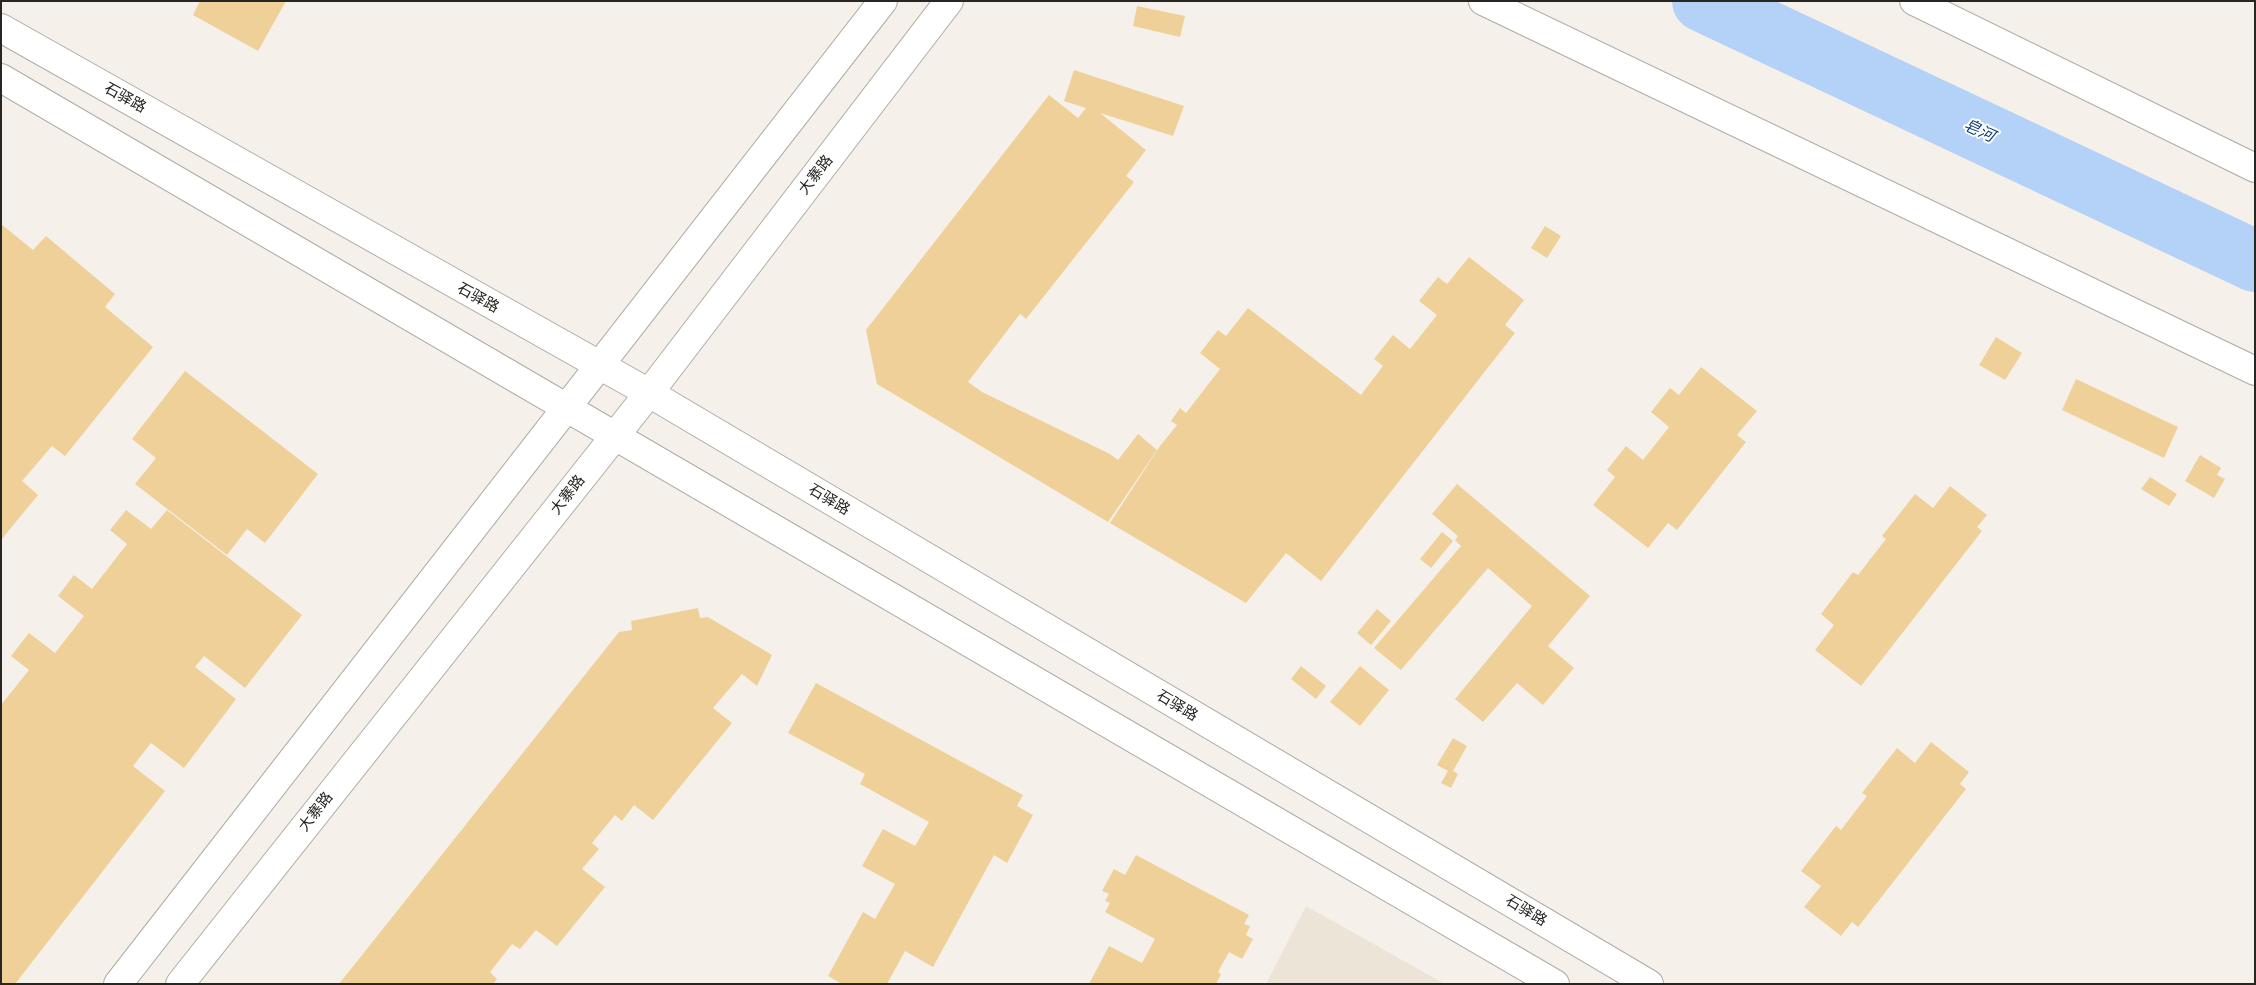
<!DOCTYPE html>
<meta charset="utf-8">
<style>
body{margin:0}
#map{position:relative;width:2256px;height:985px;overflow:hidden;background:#f5f1ea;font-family:Rubik,sans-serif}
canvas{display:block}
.frame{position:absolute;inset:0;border:2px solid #272623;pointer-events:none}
</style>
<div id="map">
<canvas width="2256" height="985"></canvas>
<div class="frame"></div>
</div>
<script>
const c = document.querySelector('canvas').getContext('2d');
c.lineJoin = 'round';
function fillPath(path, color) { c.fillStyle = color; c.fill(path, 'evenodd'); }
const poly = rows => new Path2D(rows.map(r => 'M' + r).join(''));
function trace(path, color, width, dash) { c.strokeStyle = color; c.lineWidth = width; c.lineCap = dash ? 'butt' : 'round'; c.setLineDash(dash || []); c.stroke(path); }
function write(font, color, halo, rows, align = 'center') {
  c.font = font + ' Rubik,"Noto Sans SC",sans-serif'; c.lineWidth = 4; c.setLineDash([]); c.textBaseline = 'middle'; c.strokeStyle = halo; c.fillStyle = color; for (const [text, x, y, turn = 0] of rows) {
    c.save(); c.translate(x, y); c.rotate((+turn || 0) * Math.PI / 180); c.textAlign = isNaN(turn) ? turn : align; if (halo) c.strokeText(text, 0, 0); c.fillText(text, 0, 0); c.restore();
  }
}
fillPath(poly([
 [1306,906,1445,984,1266,984]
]), '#ece5d7');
trace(poly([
 [1703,1,2255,261]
]), '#b4d1f8', 62);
fillPath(poly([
 [200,1,286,1,258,51,193,15],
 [1137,6,1185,16,1180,37,1133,26],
 [1074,70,1184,106,1173,136,1100,113,1146,150,1126,176,1134,182,1026,319,1020,314,968,382,982,392,1110,454,1118,460,1138,434,1157,450,1108,522,877,384,866,330,1049,95,1078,118,1086,108,1064,101],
 [1,224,33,250,46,236,115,294,105,307,153,347,65,456,52,446,22,481,38,495,1,540],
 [1545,226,1561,236,1547,258,1531,248],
 [1469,257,1524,300,1505,325,1515,333,1321,581,1286,553,1246,603,1110,523,1160,446,1177,425,1171,421,1180,408,1186,413,1220,369,1200,353,1218,330,1226,336,1248,308,1361,395,1383,366,1374,359,1393,335,1410,349,1437,315,1419,301,1438,277,1447,284],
 [1996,337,2022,353,2005,380,1979,365],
 [1701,367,1757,411,1737,435,1746,442,1677,530,1668,523,1648,548,1593,505,1615,477,1607,470,1626,446,1643,460,1669,427,1651,412,1670,388,1679,395],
 [185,371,318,474,265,543,247,529,227,555,135,484,156,458,132,439],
 [2076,379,2178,427,2164,458,2062,410],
 [2200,455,2221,468,2217,475,2225,479,2214,498,2185,481],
 [2150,477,2177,494,2169,506,2141,489],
 [1457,484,1590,596,1548,646,1574,668,1543,705,1517,683,1483,722,1455,699,1532,606,1488,568,1401,670,1374,648,1461,546,1455,540,1458,536,1432,514],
 [1950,486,1987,515,1977,527,1982,531,1861,686,1815,650,1834,625,1821,614,1853,572,1858,575,1886,539,1882,536,1915,494,1933,508],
 [126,510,151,529,167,510,302,615,245,688,204,656,195,667,236,699,184,768,151,743,133,766,165,791,15,984,1,984,1,705,29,670,11,656,29,633,55,653,84,616,58,596,74,575,92,589,127,544,110,530],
 [1442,532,1453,541,1431,568,1420,559],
 [698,608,700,618,708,617,772,655,757,686,742,674,713,708,732,723,653,820,634,805,622,821,615,815,592,843,599,849,582,869,605,887,557,946,536,930,520,949,512,944,490,972,497,979,493,984,339,984,619,632,632,630,631,621],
 [1377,609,1391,621,1371,645,1357,633],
 [1301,666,1326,686,1316,699,1291,679],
 [1360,666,1389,690,1360,726,1330,702],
 [816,683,1023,795,1017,806,1033,815,1007,863,994,855,933,967,905,951,887,984,842,984,828,976,863,912,875,919,895,884,862,866,883,829,915,846,929,822,860,784,865,774,788,733],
 [1453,738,1467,746,1453,771,1458,774,1451,788,1441,783,1448,771,1437,765],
 [1931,742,1969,772,1960,784,1966,789,1858,927,1852,922,1841,936,1804,907,1821,886,1801,871,1836,826,1841,830,1867,796,1862,793,1897,748,1915,763],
 [1136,855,1249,915,1244,924,1250,926,1246,935,1253,939,1242,959,1229,952,1218,972,1221,974,1216,984,1089,984,1109,946,1142,963,1155,939,1105,912,1110,903,1105,901,1109,894,1102,891,1114,869,1125,875]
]), '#efd099');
const street = poly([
 [1483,1,2255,371],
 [1914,1,2255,168]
]);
const secondary = poly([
 [1,28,649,393,1649,984],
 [1,78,1555,984],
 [118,984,883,1],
 [180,984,649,393,949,1]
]);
trace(street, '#afaba5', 30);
trace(secondary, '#afaba5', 30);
trace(street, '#fff', 28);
trace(secondary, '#fff', 28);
write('15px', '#272623', '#fff', [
 ["石驿路",125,98,29],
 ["大寨路",816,175,-52],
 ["石驿路",478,298,29],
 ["大寨路",568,495,-52],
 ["石驿路",829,500,31],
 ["石驿路",1177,706,31],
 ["大寨路",316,812,-52],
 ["石驿路",1526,911,31]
]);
write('italic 16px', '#104179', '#fff', [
 ["皂河",1979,131,25]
]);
</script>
